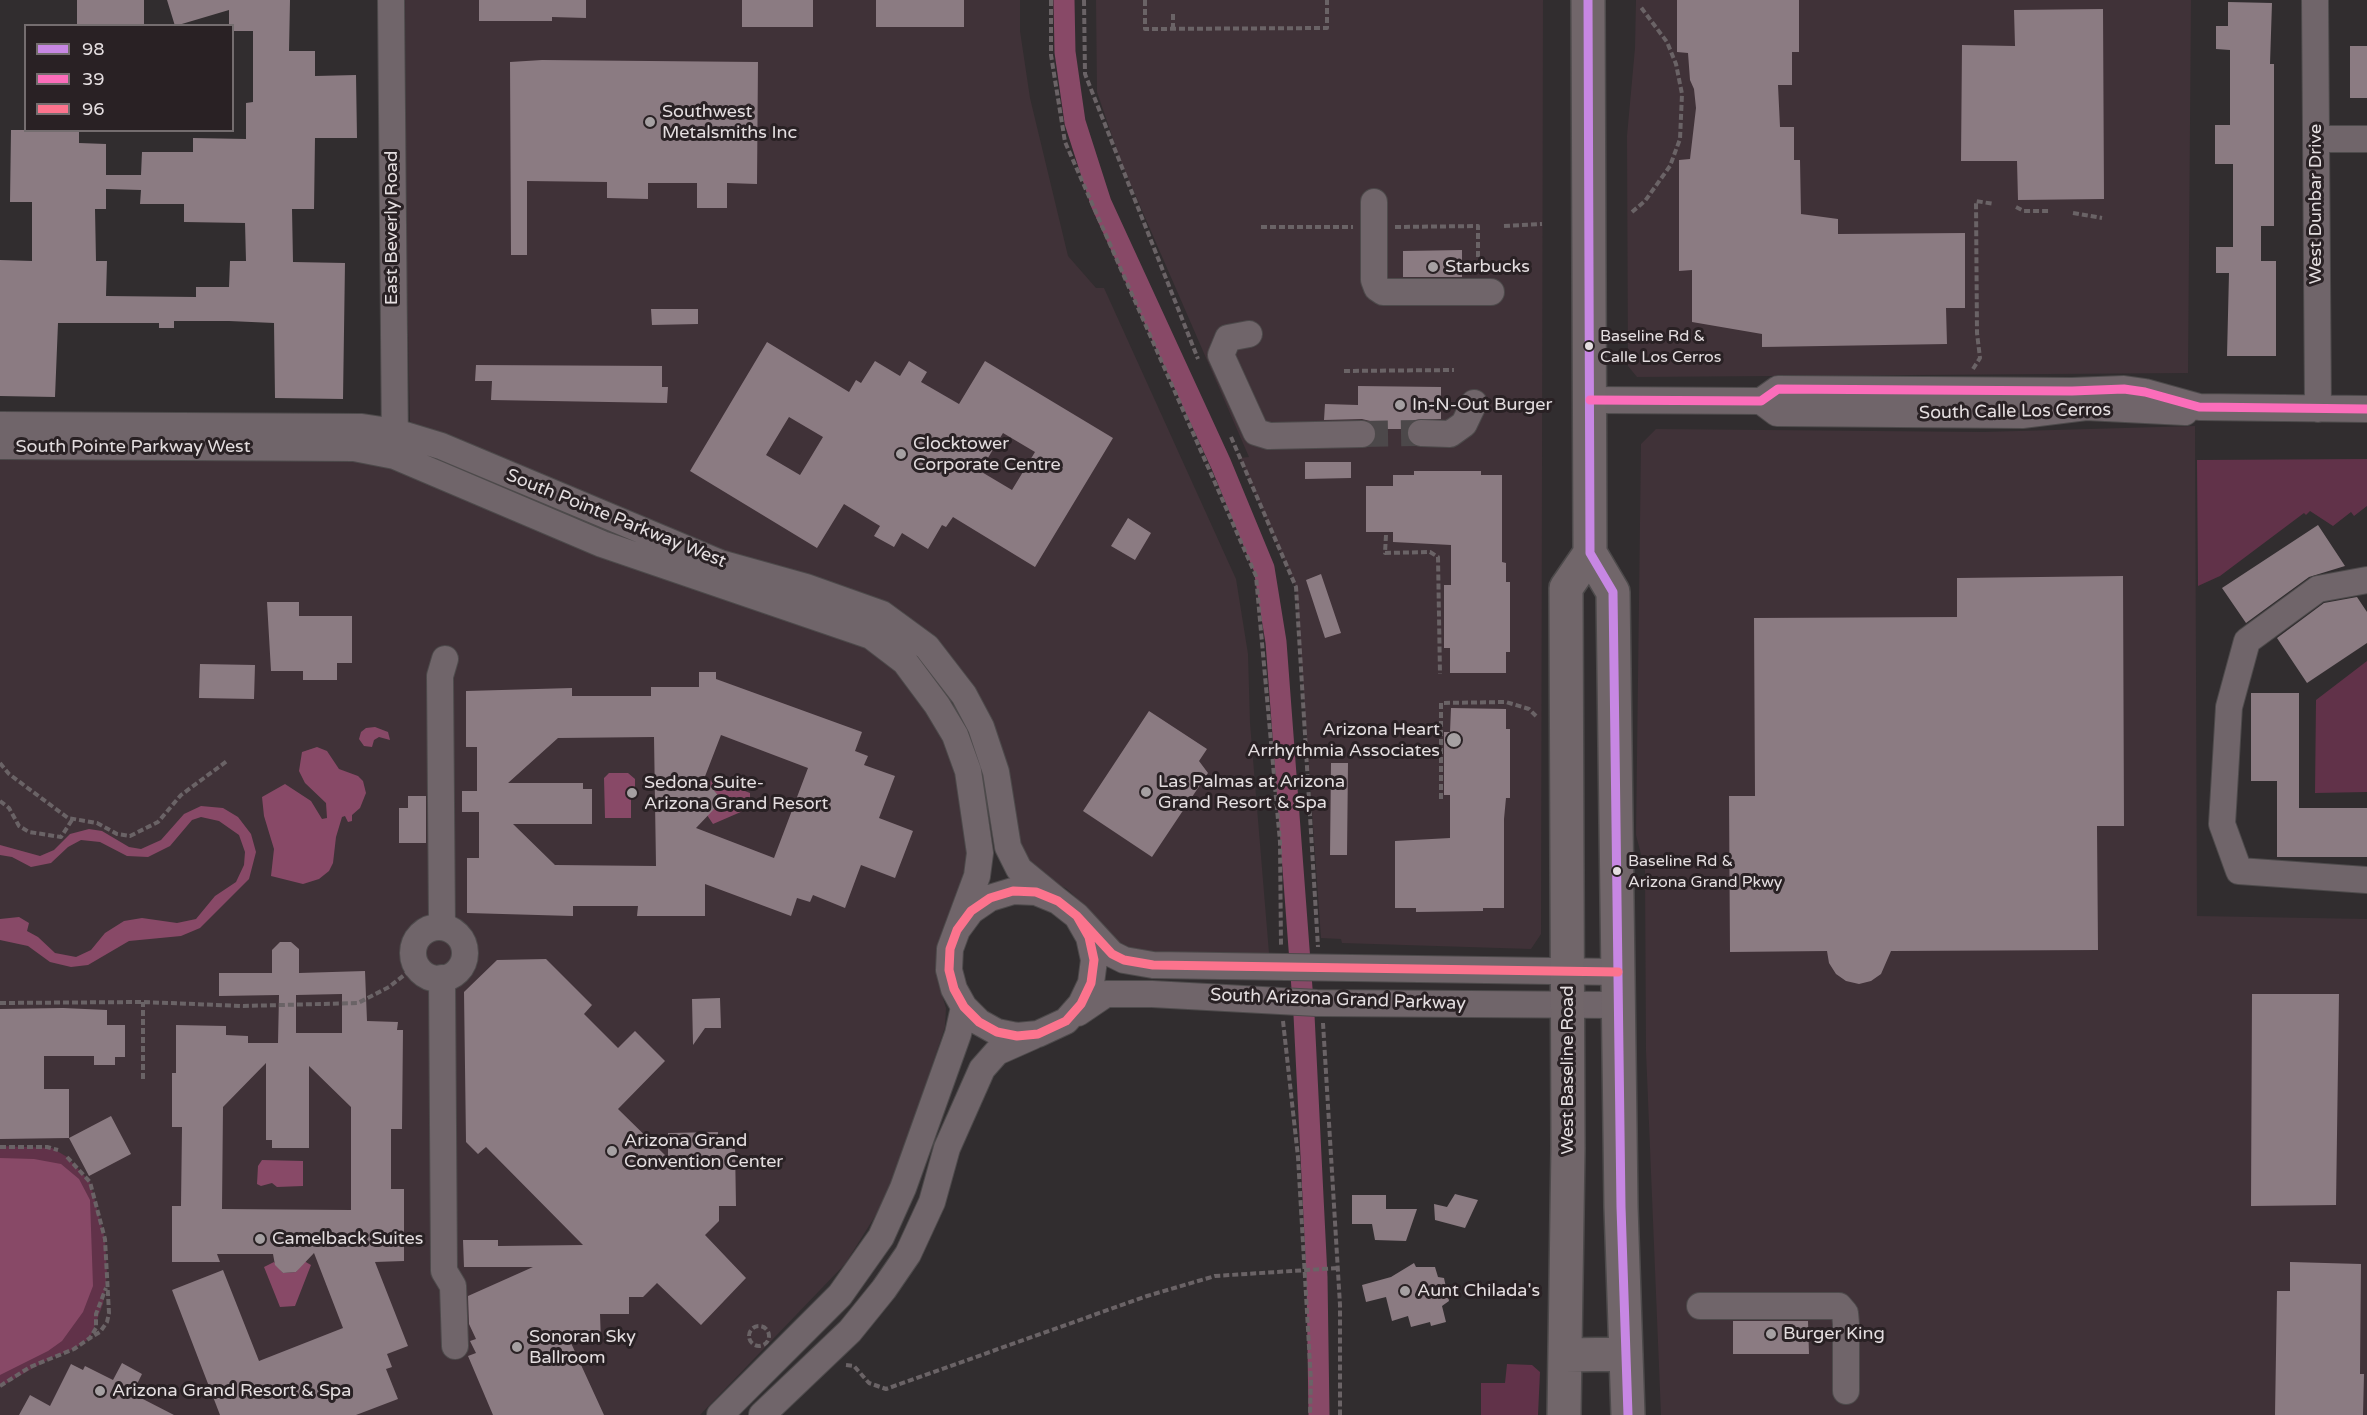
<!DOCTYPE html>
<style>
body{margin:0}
#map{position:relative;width:2367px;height:1415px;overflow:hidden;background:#312d2f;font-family:"Varela Round",sans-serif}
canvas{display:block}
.legend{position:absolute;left:24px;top:24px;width:210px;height:108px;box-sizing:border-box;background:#292124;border:2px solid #746d6f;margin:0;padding:8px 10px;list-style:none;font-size:18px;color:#e4dee0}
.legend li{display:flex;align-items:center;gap:12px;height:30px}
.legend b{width:30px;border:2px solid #746d6f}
</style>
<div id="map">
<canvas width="2367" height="1415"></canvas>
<ul class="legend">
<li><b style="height:8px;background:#c787e3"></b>98</li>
<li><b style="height:8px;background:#fb6dba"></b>39</li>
<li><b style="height:8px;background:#fc738d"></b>96</li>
</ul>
</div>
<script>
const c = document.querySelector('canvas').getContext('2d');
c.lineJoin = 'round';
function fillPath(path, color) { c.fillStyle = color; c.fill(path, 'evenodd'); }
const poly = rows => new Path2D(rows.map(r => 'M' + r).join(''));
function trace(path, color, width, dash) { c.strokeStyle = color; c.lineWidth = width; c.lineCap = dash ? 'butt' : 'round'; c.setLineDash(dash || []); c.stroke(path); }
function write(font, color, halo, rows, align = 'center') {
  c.font = font + ' "Varela Round",sans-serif'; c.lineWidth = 6; c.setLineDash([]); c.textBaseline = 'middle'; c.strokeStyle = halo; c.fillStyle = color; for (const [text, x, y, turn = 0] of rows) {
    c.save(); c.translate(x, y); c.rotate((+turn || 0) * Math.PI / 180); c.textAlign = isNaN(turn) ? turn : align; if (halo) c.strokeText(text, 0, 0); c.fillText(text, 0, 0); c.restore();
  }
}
fillPath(poly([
 [405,0,1020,0,1020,31,1030,98,1068,256,1096,288,1104,288,1236,579,1248,654,1250,723,1269,953,1133,953,1102,931,1090,911,1067,889,1032,871,1020,855,950,662,730,560,413,427,410,421,407,284],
 [1096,0,1543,0,1541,934,1531,949,1342,943,1341,939,1321,938,1296,587,1240,458,1249,457,1121,162,1097,92],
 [1636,0,2191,0,2188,373,1637,377,1628,366,1627,136,1635,48],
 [2195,426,2197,916,2367,919,2367,1415,1661,1415,1646,1051,1645,870,1636,835,1641,444,1656,429,1983,432],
 [0,453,374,459,839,630,912,680,947,739,958,783,968,856,965,878,942,933,937,957,938,982,946,1008,945,1027,889,1194,845,1264,700,1415,0,1415]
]), '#403238');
fillPath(poly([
 [2367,459,2367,506,2354,516,2351,512,2333,526,2310,511,2306,515,2304,513,2220,576,2198,586,2197,460],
 [2367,661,2367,792,2315,793,2316,700],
 [0,1146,52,1148,67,1157,90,1182,105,1239,107,1274,103,1304,90,1338,74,1349,51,1358,0,1387],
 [1507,1364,1532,1365,1540,1372,1538,1415,1481,1415,1481,1383,1505,1383]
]), '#613249');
fillPath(poly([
 [375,727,388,732,390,740,379,737,374,740,372,747,364,746,359,739,361,732,366,728],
 [317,747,327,751,339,769,358,776,363,781,366,793,360,808,352,815,352,821,348,822,345,816,342,817,336,837,333,863,329,871,319,879,303,884,271,876,274,849,264,816,262,797,285,784,311,801,322,819,327,818,326,803,305,783,299,771,302,752],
 [609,773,628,773,635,779,635,790,631,792,631,818,605,818,604,778],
 [712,778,750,793,750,808,713,824,707,815,717,806,717,794,708,786],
 [201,806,223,808,238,817,251,834,256,852,249,879,200,928,181,936,129,941,88,965,71,967,50,962,28,946,0,940,0,919,19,917,29,923,27,931,38,937,55,953,76,957,91,950,105,933,124,921,142,918,177,923,196,919,215,896,236,882,244,865,245,852,239,835,219,821,201,817,192,820,170,846,148,857,127,856,100,842,81,840,68,847,51,863,31,867,12,857,0,855,0,845,40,856,54,850,70,834,89,829,102,831,129,847,141,849,161,840,184,814],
 [0,1158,34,1159,61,1164,79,1179,90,1200,93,1286,83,1312,62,1341,48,1351,0,1375],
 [262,1160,303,1161,303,1186,277,1187,272,1183,261,1186,257,1184,258,1166],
 [304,1261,311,1265,295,1306,280,1307,264,1267,274,1262,283,1273,296,1272]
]), '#884967');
trace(poly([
 [1064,0,1065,52,1075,122,1101,203,1221,464,1264,568,1276,642,1304,1015,1317,1277,1319,1415]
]), '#884967', 21);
fillPath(poly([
 [77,0,144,0,144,26,77,26],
 [167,0,290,0,289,51,315,51,315,76,356,75,357,138,315,138,314,209,292,209,293,262,345,263,343,399,275,398,274,323,229,321,174,321,174,328,159,328,159,323,58,323,55,397,0,396,0,260,32,261,32,202,10,202,11,130,79,130,79,143,106,144,106,175,141,175,142,152,193,152,193,138,246,139,246,103,253,102,253,31,232,31,232,26,229,26,229,10,175,26],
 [106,189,141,190,140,204,184,204,184,222,245,223,246,261,230,261,229,287,196,287,196,297,106,296,107,261,96,261,95,209,106,209],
 [479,0,586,0,586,18,552,17,552,21,479,21],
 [742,0,813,0,813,27,742,27],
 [876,0,964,0,964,27,876,27],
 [1677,0,1799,0,1799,52,1792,52,1792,85,1778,85,1780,127,1794,127,1794,160,1800,160,1801,214,1838,219,1838,234,1965,233,1965,308,1946,308,1947,344,1762,347,1762,334,1692,322,1692,270,1679,271,1679,160,1690,159,1696,108,1694,89,1690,80,1688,53,1677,52],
 [2228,2,2272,3,2270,64,2274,64,2274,226,2261,226,2261,261,2276,261,2276,356,2227,356,2229,273,2216,273,2216,247,2233,247,2233,164,2215,164,2215,125,2230,125,2230,50,2216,49,2216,26,2228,26],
 [2103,9,2104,199,2018,200,2017,161,1961,161,1962,45,2015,46,2014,10],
 [2350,46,2367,46,2367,98,2350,98],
 [542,60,758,62,757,184,727,183,727,208,697,208,697,183,648,183,648,199,607,198,607,182,527,181,527,255,511,255,510,62],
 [1462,250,1462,277,1403,277,1403,251],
 [651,309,698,309,698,324,652,325],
 [767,342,849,392,856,380,861,383,875,361,900,376,909,361,927,372,921,382,959,404,985,361,1113,438,1035,567,953,517,946,527,942,525,928,549,902,533,894,547,874,536,880,526,844,504,817,548,690,471],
 [789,417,823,437,800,475,766,455],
 [1003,433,1035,452,1012,490,980,471],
 [476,365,662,366,662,387,668,387,667,403,491,400,492,381,475,381],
 [1358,386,1441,387,1441,419,1414,420,1407,429,1376,429,1370,421,1362,419,1324,420,1325,404,1358,405],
 [1305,462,1351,462,1351,478,1305,479],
 [1414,471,1481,471,1481,475,1502,475,1502,562,1506,563,1506,582,1510,582,1510,652,1506,652,1506,673,1450,673,1450,648,1444,648,1444,585,1451,585,1451,545,1393,542,1393,532,1366,532,1366,486,1393,486,1393,475,1414,475],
 [1128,518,1151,533,1135,560,1111,546],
 [2318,525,2345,566,2309,577,2246,623,2222,588],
 [1321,574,1341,633,1325,638,1306,580],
 [2123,576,2124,826,2097,826,2098,950,1891,951,1881,974,1871,981,1859,984,1846,981,1836,974,1829,963,1827,951,1730,952,1729,796,1755,796,1754,618,1957,617,1957,578],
 [2357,597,2367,612,2367,643,2307,683,2277,638,2324,603],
 [267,602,299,602,299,616,352,616,352,663,337,663,337,680,303,680,303,671,271,671],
 [200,664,255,665,254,699,199,698],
 [699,672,716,672,716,679,862,732,855,751,868,756,864,765,895,776,879,818,913,831,895,878,861,865,845,908,813,895,810,902,797,898,791,916,705,884,705,916,637,916,638,906,573,906,573,916,467,913,467,858,479,858,479,812,462,812,462,791,477,791,477,747,466,747,466,691,572,688,572,696,651,696,651,687,699,687],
 [721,735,808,768,774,858,696,828,717,806,717,794,704,779],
 [654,737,656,866,555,865,513,824,592,824,592,789,583,789,583,783,508,783,558,738],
 [2251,693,2299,693,2299,808,2367,808,2367,857,2277,857,2277,781,2251,781],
 [1451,708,1506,709,1506,729,1510,729,1510,798,1506,798,1504,819,1504,908,1483,908,1483,911,1416,912,1416,908,1395,908,1395,841,1450,838,1450,795,1444,795,1444,732,1450,732],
 [1149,711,1207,749,1199,761,1208,773,1152,857,1083,811],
 [1331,763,1348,763,1347,855,1330,855],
 [408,796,426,796,426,843,399,843,399,808,408,808],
 [280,942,291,942,299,949,299,973,365,971,367,1021,398,1022,397,1030,403,1030,402,1129,391,1129,391,1189,404,1189,404,1261,375,1262,408,1346,387,1354,392,1367,386,1369,398,1399,356,1415,220,1415,172,1290,223,1270,259,1361,343,1328,314,1253,296,1272,283,1273,275,1265,273,1254,217,1254,220,1262,172,1262,172,1206,181,1206,182,1127,172,1127,172,1073,176,1073,176,1025,226,1026,226,1035,248,1036,248,1043,278,1043,279,995,219,996,219,973,272,973,272,950],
 [342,994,342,1033,296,1033,296,995],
 [266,1063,266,1140,272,1140,272,1148,309,1148,309,1066,351,1107,351,1210,222,1209,223,1107],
 [546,959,592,1005,584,1014,618,1048,635,1031,665,1061,618,1109,668,1158,668,1133,718,1132,718,1147,735,1147,736,1206,719,1206,719,1221,705,1235,746,1278,701,1325,657,1283,643,1297,629,1297,629,1314,600,1314,601,1342,571,1343,604,1415,493,1415,468,1356,476,1353,470,1341,476,1339,469,1324,468,1296,533,1267,464,1267,463,1240,498,1240,498,1246,583,1245,486,1147,478,1154,466,1142,464,992,497,960],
 [2252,994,2339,994,2336,1205,2251,1206],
 [720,998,721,1028,705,1028,693,1045,692,999],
 [63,1008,107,1010,107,1025,125,1025,125,1057,115,1057,115,1065,94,1065,94,1056,44,1056,44,1089,69,1089,69,1138,0,1139,0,1009],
 [111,1116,131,1154,89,1176,69,1138],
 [1455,1194,1478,1200,1465,1228,1435,1220,1434,1204,1447,1207],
 [1352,1195,1386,1195,1386,1209,1417,1209,1406,1241,1375,1240,1372,1224,1352,1224],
 [2290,1262,2361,1264,2360,1374,2364,1374,2363,1415,2275,1415,2277,1291,2290,1291],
 [1414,1263,1416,1267,1435,1267,1438,1277,1444,1278,1449,1301,1442,1306,1446,1322,1431,1326,1430,1322,1411,1327,1408,1316,1392,1321,1386,1297,1366,1302,1362,1285,1391,1277],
 [1733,1321,1808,1321,1809,1354,1733,1354],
 [122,1363,142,1374,137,1384,143,1388,139,1397,174,1415,19,1415,30,1395,50,1406,71,1364,83,1370,85,1366,113,1380]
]), '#8b7b82');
trace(poly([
 [1362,434,1421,433]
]), '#4c484a', 26, [26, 13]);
const minor = poly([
 [391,0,395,447],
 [2315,0,2318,409],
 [2316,139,2367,139],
 [1374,202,1374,280,1377,288,1383,292,1491,292],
 [1249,334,1228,338,1221,355,1256,432,1269,436,1362,434],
 [1590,400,1761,401,1778,389,2072,391,2124,389,2145,392,2199,407,2367,409],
 [1761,401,1777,413,2022,415,2086,407,2185,412],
 [0,425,362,427,395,432,441,446,720,563,806,587,882,614,927,647,964,695,981,727,996,772,1008,847,1019,869,1058,901],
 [1421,433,1450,434,1464,424,1474,403],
 [0,446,354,448,395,456,602,544,871,636,905,662,937,705,955,735,968,771,980,853,977,876,957,930],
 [2367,580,2318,589,2247,641,2229,707,2222,824,2239,871,2367,880],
 [1077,916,1089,937,1094,960,1091,983,1081,1004,1066,1021,1038,1034,1017,1036,997,1032,979,1022,964,1007,954,989,949,970,950,949,957,930,971,911,990,898,1013,891,1036,892,1058,901,1077,916,1112,954,1124,960,1153,965,1618,972],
 [442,927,440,676,445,659],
 '413 953a26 26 0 1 1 52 0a26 26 0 1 1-52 0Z',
 [442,978,444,1271,453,1286,455,1346],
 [1078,1013,1106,994,1152,994,1317,1003,1618,1005],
 [1700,1306,1839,1306,1845,1313,1846,1324,1846,1391],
 [720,1415,840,1295,881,1237,903,1188,958,1034,964,1007],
 [762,1415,850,1331,884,1289,908,1254,932,1202,947,1148,982,1069,997,1052,1033,1036]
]);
const major = poly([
 [1588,0,1590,553,1613,592,1621,1207,1628,1415],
 [1566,1355,1626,1354],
 [1564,1415,1568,1148,1566,588,1590,553]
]);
trace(minor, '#4d4a4b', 28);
trace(major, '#4d4a4b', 36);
trace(poly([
 [1051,0,1051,55,1065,142,1256,576,1280,842,1281,945],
 [1084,0,1085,74,1198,359],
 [1145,0,1145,29,1327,28,1327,0],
 [1173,29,1173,13],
 [2016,207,2024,211,2051,211],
 [1632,212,1645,201,1670,166,1680,139,1682,94,1676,64,1667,42,1640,6],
 [2073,213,2102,218],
 [1504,226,1542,224],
 [1261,227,1353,227],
 [1395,227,1478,226,1478,272],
 [1973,369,1980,358,1977,333,1976,201,1994,204],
 [1344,371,1454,370],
 [1231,437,1296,587,1318,947],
 [1386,535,1385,553,1430,552,1438,557,1440,674],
 [0,763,9,774,68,818,97,823,117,834,130,836,158,822,181,795,227,761],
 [1441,799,1441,703,1506,702,1529,709,1537,717],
 [0,801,9,808,19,826,29,832,61,837,72,820],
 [0,1003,143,1002,243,1006,358,1003,389,987,417,965],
 [1283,1021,1298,1157,1311,1381,1310,1415],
 [1323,1023,1340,1305,1340,1415],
 [143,1079,143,1002],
 [0,1147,47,1147,58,1150],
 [67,1157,90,1182,105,1239,109,1313,107,1322,100,1332,90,1338],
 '749 1336a10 10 0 1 1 20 0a10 10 0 1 1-20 0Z',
 [846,1365,854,1366,869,1383,886,1389,1147,1296,1215,1276,1338,1268],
 [0,1386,30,1367,74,1349,90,1338,96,1328,96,1314,106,1288]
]), '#6a6366', 4, [6, 3]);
trace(minor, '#70656a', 26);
trace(major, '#71666a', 33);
trace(poly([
 [1588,0,1590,553,1613,592,1621,1207,1628,1415]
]), '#c787e3', 9);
trace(poly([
 [1590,400,1761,401,1778,389,2072,391,2124,389,2145,392,2199,407,2367,409]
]), '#fb6dba', 9);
trace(poly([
 [1077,916,1089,937,1094,960,1091,983,1081,1004,1066,1021,1038,1034,1017,1036,997,1032,979,1022,964,1007,954,989,949,970,950,949,957,930,971,911,990,898,1013,891,1036,892,1058,901,1077,916,1112,954,1124,960,1153,965,1618,972]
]), '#fc738d', 9);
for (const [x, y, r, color] of [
 [650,122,6,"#a5a0a2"],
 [1433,267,6,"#a5a0a2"],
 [1589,346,5,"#e4dee0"],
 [1400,405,6,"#a5a0a2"],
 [901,454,6,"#a5a0a2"],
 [1454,740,8,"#a5a0a2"],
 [1146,792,6,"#a5a0a2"],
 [632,793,6,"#a5a0a2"],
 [1617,871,5,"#e4dee0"],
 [612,1151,6,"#a5a0a2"],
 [260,1239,6,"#a5a0a2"],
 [1405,1291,6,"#a5a0a2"],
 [1771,1334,6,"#a5a0a2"],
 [517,1347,6,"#a5a0a2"],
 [100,1391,6,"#a5a0a2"]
]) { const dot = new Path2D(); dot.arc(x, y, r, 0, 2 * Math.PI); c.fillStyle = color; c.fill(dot); trace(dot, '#292124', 2); }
write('16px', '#e4dee0', '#292124', [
 ["Baseline Rd &",1600,337],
 ["Calle Los Cerros",1600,358],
 ["Baseline Rd &",1628,862],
 ["Arizona Grand Pkwy",1628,883]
], 'left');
write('18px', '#e4dee0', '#292124', [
 ["Southwest",662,112],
 ["Metalsmiths Inc",662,133],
 ["Starbucks",1445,267],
 ["In-N-Out Burger",1412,405],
 ["Clocktower",913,444],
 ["Corporate Centre",913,465],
 ["Arizona Heart",1440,730,"right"],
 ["Arrhythmia Associates",1440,751,"right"],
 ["Las Palmas at Arizona",1158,782],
 ["Grand Resort & Spa",1158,803],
 ["Sedona Suite-",644,783],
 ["Arizona Grand Resort",644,804],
 ["Arizona Grand",624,1141],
 ["Convention Center",624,1162],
 ["Camelback Suites",272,1239],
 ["Aunt Chilada's",1417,1291],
 ["Burger King",1783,1334],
 ["Sonoran Sky",529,1337],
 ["Ballroom",529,1358],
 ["Arizona Grand Resort & Spa",112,1391]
], 'left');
write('18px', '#e4dee0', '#292124', [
 ["West Dunbar Drive",2316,204,-90],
 ["East Beverly Road",392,228,-90],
 ["South Calle Los Cerros",2015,412,-1],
 ["South Pointe Parkway West",133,447],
 ["South Pointe Parkway West",616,519,22],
 ["South Arizona Grand Parkway",1338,1000,2],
 ["West Baseline Road",1568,1070,-90]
]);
</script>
